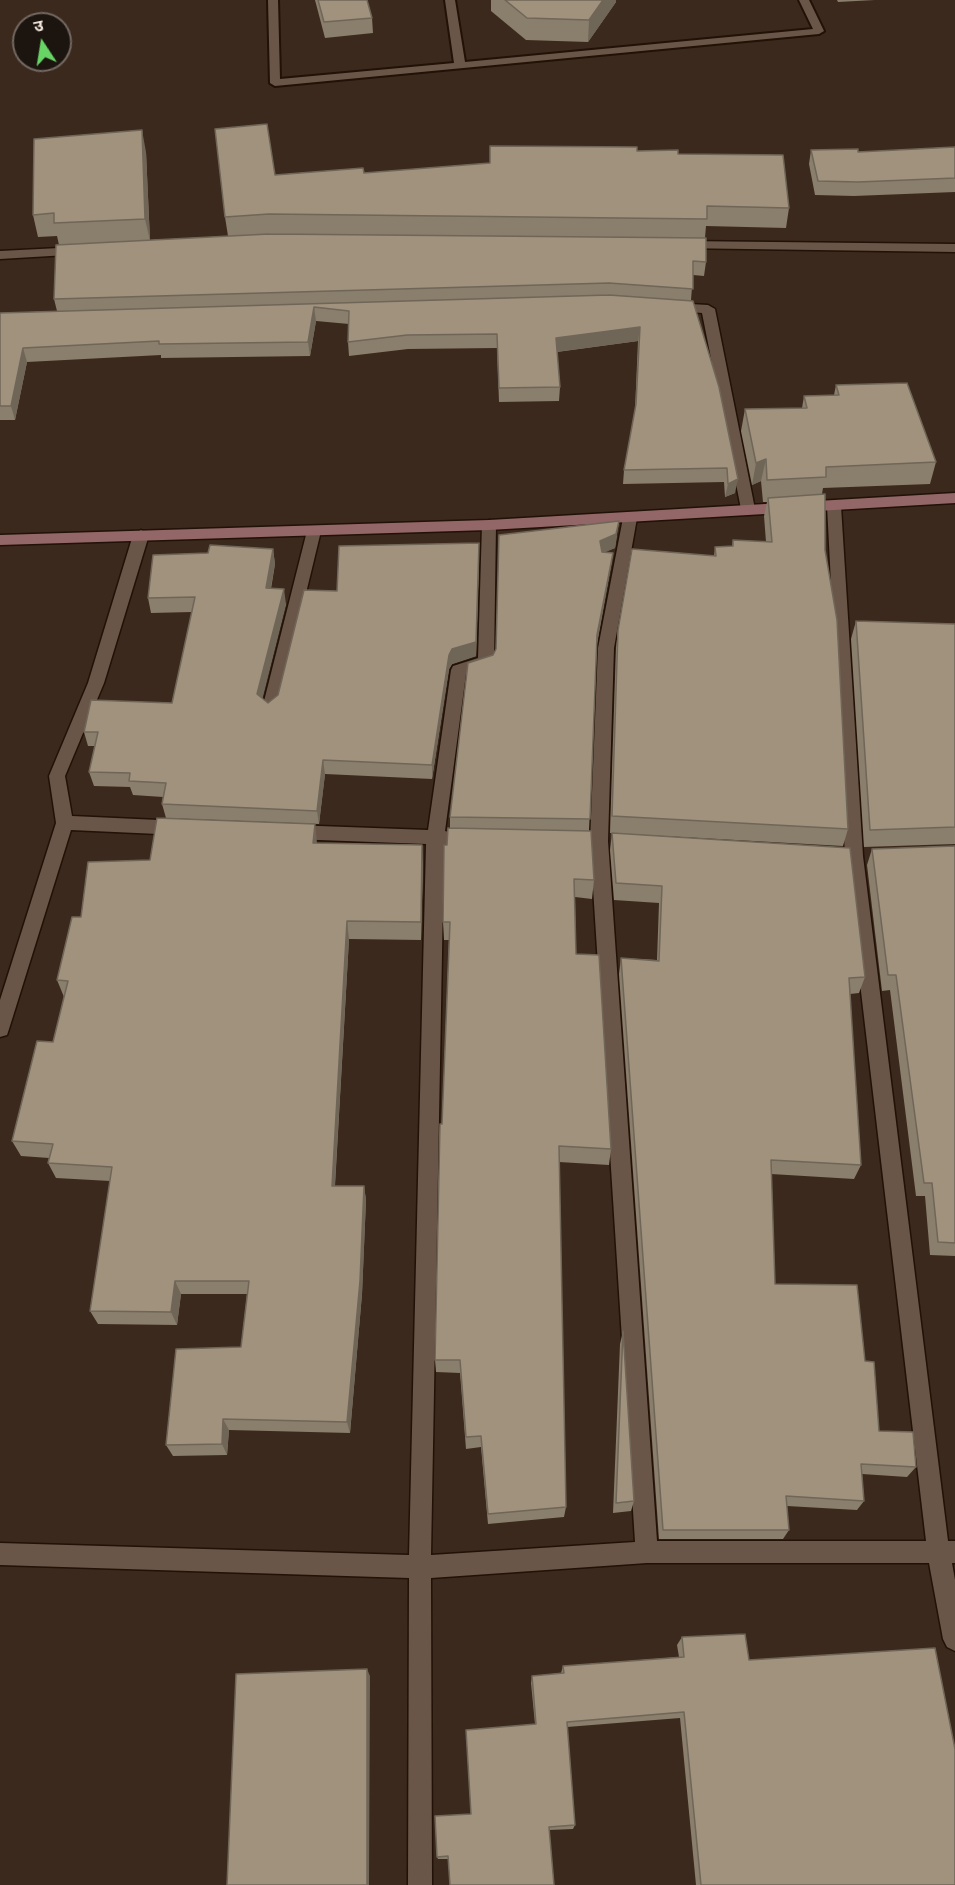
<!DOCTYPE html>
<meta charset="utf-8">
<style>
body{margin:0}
#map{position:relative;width:955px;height:1885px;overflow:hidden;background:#3b291d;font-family:"Roboto Condensed","Noto Sans Devanagari",sans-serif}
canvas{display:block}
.north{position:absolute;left:12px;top:12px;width:60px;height:60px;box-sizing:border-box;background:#1c140e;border:2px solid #726962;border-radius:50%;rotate:348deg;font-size:16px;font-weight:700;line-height:24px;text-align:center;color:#f4e8e0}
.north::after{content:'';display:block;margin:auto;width:21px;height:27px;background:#67d465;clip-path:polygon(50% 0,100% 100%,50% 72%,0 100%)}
</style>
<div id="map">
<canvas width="955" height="1885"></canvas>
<div class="north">उ</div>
</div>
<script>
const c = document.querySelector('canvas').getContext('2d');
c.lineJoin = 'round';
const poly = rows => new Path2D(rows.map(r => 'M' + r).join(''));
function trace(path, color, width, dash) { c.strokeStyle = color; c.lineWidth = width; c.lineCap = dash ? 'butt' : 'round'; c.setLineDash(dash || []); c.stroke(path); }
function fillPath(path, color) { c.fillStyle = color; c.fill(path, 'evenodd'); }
const lane = poly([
 [268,0,278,0,280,79,454,63,445,0,455,0,465,62,813,29,799,0,809,0,824,31,819,34,275,86,270,83,268,0]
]);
const street = poly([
 [682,241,955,244,955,252,677,248,677,242,682,241],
 [79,247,85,251,84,254,0,259,0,251,79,247],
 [673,303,708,305,715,309,755,509,753,513,748,514,741,509,702,313,668,310,666,307,673,303],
 [834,501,841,506,863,856,948,1541,955,1541,955,1563,952,1563,955,1580,955,1651,947,1647,943,1639,929,1563,647,1563,431,1578,432,1885,408,1885,409,1578,0,1565,0,1543,409,1555,426,844,292,839,286,837,283,832,286,827,292,825,428,830,451,670,453,666,478,658,482,525,489,520,496,525,494,662,492,666,466,674,445,831,453,833,456,838,453,843,444,845,431,1555,635,1542,590,841,598,648,623,518,630,513,637,518,614,648,608,841,657,1541,926,1541,845,856,827,506,834,501],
 [314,526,321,531,278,709,270,715,262,709,307,531,314,526],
 [141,530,149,535,104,683,65,776,72,816,180,821,186,823,189,828,186,833,180,835,71,830,9,1029,7,1035,0,1037,0,1000,56,823,49,776,88,683,133,535,141,530]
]);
const secondary = poly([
 [955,493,955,503,489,530,0,545,0,535,489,520,955,493]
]);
trace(lane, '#211106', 4);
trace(street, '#211106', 3);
trace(secondary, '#211106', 3);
fillPath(lane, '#6a5648');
fillPath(street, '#6a5648');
fillPath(secondary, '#936667');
fillPath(poly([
 [315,0,367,0,372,18,373,33,325,38],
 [491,0,616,0,616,2,588,42,526,40,491,11],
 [837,0,875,0,838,2],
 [955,147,955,192,854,196,815,195,809,164,811,150,858,152],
 [637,151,678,154,789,208,786,228,706,226,705,238,706,262,704,276,693,275,691,300,735,493,725,497,724,482,623,484,624,470,635,410,638,341,557,352,560,387,559,401,499,402,497,348,408,349,349,356,348,342,349,324,316,321,310,356,161,358,161,355,27,362,15,420,0,420,0,313,57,311,54,299,59,245,57,236,38,237,33,215,146,152,150,240,228,236,225,217,275,175,364,173],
 [836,385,936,462,930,484,823,488,822,494,825,550,848,829,843,846,610,833,616,648,618,630,714,556,715,547,732,546,733,540,766,542,764,516,767,502,763,502,761,481,752,485,741,431,745,409,802,408,804,396,834,395],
 [617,535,615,548,604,552,613,553,611,566,597,644,589,831,594,880,592,899,575,897,576,954,611,1149,609,1165,559,1162,566,1507,564,1517,488,1524,481,1447,466,1449,460,1373,436,1372,435,1360,442,1124,449,940,444,940,443,922,447,845,450,828,450,817,493,655],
 [273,549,275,564,271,589,286,604,262,699,268,703,278,695,337,591,479,558,476,656,452,664,449,669,432,779,325,774,319,824,166,818,162,804,163,797,133,795,130,787,94,786,89,772,95,746,88,746,84,732,172,703,192,612,151,613,148,598,208,553],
 [856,621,955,624,955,844,864,847,851,639],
 [612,833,865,977,859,993,850,994,861,1165,854,1179,771,1174,775,1284,865,1361,879,1431,916,1467,907,1477,862,1474,864,1501,857,1510,787,1506,789,1530,783,1539,659,1539,619,974,621,958,657,960,659,903,614,900,610,850],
 [317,843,423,863,421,940,349,939,335,1186,364,1186,366,1200,362,1294,350,1433,229,1430,227,1455,173,1456,166,1445,241,1347,247,1294,181,1294,177,1325,98,1324,90,1311,110,1181,56,1178,48,1163,49,1158,21,1156,12,1141,53,1042,64,997,57,980,81,917,150,860],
 [955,846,955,1256,930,1255,925,1196,916,1196,890,990,882,991,867,865,872,849],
 [623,1331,634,1501,631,1511,613,1513,620,1344],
 [682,1637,749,1660,955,1885,696,1885,680,1718,567,1727,575,1825,573,1829,549,1830,448,1859,438,1859,437,1857,471,1814,535,1724,531,1683,532,1676,561,1673,563,1666,679,1657,677,1645]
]), '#8a7e6c');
fillPath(poly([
 [603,0,616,0,616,2,588,42,589,20],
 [142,130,146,152,150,241,145,219],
 [314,307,316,321,310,356,308,342],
 [640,327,638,341,556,352,556,338],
 [23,348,27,362,15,420,11,406],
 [766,459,761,481,752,485,756,463],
 [738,479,735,493,725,497,728,484],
 [619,521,615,548,599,555,600,541],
 [273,549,275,564,268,603,266,588],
 [613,553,611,566,596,648,597,635],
 [479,558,476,656,452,664,449,669,432,779,432,765,449,655,452,649],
 [284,589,286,604,260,708,257,694],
 [323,760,325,774,319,824,317,811],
 [315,824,317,843,315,862,313,843],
 [422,845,423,863,421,940,421,922],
 [347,921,349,939,334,1200,332,1186],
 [364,1186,366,1200,362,1294,350,1433,347,1422],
 [175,1281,181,1294,177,1325,171,1312],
 [223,1419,229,1430,227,1455,222,1444],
 [367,1669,370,1676,369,1885,367,1885]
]), '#706658');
const building = poly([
 [318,0,367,0,372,18,324,22,318,0],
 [505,0,603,0,589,20,527,18,505,0],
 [267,124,275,175,363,168,364,173,490,163,490,146,637,147,637,151,678,150,678,154,783,155,789,208,707,206,707,219,269,214,225,217,215,129,267,124],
 [142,130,145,219,54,223,54,213,33,215,34,139,142,130],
 [955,147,955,178,858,182,818,181,811,150,858,149,858,152,955,147],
 [269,234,706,238,706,262,693,261,693,289,609,283,54,299,56,245,269,234],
 [609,295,693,301,719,387,738,479,728,484,727,468,624,470,636,404,640,327,556,338,560,387,499,388,497,334,407,335,348,342,349,311,314,307,308,342,159,344,159,341,23,348,11,406,0,406,0,313,609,295],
 [907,383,936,462,826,467,826,477,767,480,766,459,756,463,745,409,807,408,804,396,839,395,836,385,907,383],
 [825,494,825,550,837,620,848,829,612,816,618,630,632,549,716,556,715,547,733,546,733,540,772,542,768,498,825,494],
 [619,521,616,534,600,541,602,552,613,553,597,635,590,819,450,817,468,663,493,655,496,649,499,535,619,521],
 [479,543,476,642,452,649,449,655,432,765,323,760,317,811,162,804,166,783,129,781,130,773,89,772,98,732,84,732,91,700,172,703,195,597,148,598,153,555,208,553,210,545,273,549,266,588,284,589,257,694,268,703,278,695,304,590,337,591,339,546,479,543],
 [856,621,955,624,955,827,870,830,856,621],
 [157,818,315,824,313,843,422,845,421,922,347,921,332,1186,364,1186,360,1281,347,1422,223,1419,222,1444,166,1445,176,1349,241,1347,249,1281,175,1281,171,1312,90,1311,112,1167,48,1163,53,1144,12,1141,37,1041,53,1042,68,981,57,980,72,917,81,917,88,862,150,860,157,818],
 [448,828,591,831,594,880,574,879,576,954,599,955,611,1149,559,1146,566,1507,488,1514,481,1436,466,1437,460,1360,435,1360,440,1124,442,1124,450,922,443,922,444,845,447,845,448,828],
 [612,833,850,848,865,977,849,978,861,1165,771,1160,775,1284,857,1285,865,1361,874,1362,879,1431,913,1432,916,1467,861,1464,864,1501,786,1496,789,1530,663,1530,621,958,659,961,662,886,616,883,612,833],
 [955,846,955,1243,938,1242,932,1183,924,1183,896,975,888,975,872,849,955,846],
 [623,1331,634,1501,616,1503,623,1331],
 [745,1634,749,1660,935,1648,955,1749,955,1885,701,1885,684,1712,567,1722,575,1825,549,1827,554,1885,450,1885,448,1856,437,1857,435,1816,471,1814,466,1730,536,1724,532,1676,564,1673,563,1666,684,1657,682,1637,745,1634],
 [367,1669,367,1885,227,1885,236,1674,367,1669]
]);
fillPath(building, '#a0927d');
trace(building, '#706658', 1.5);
</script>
